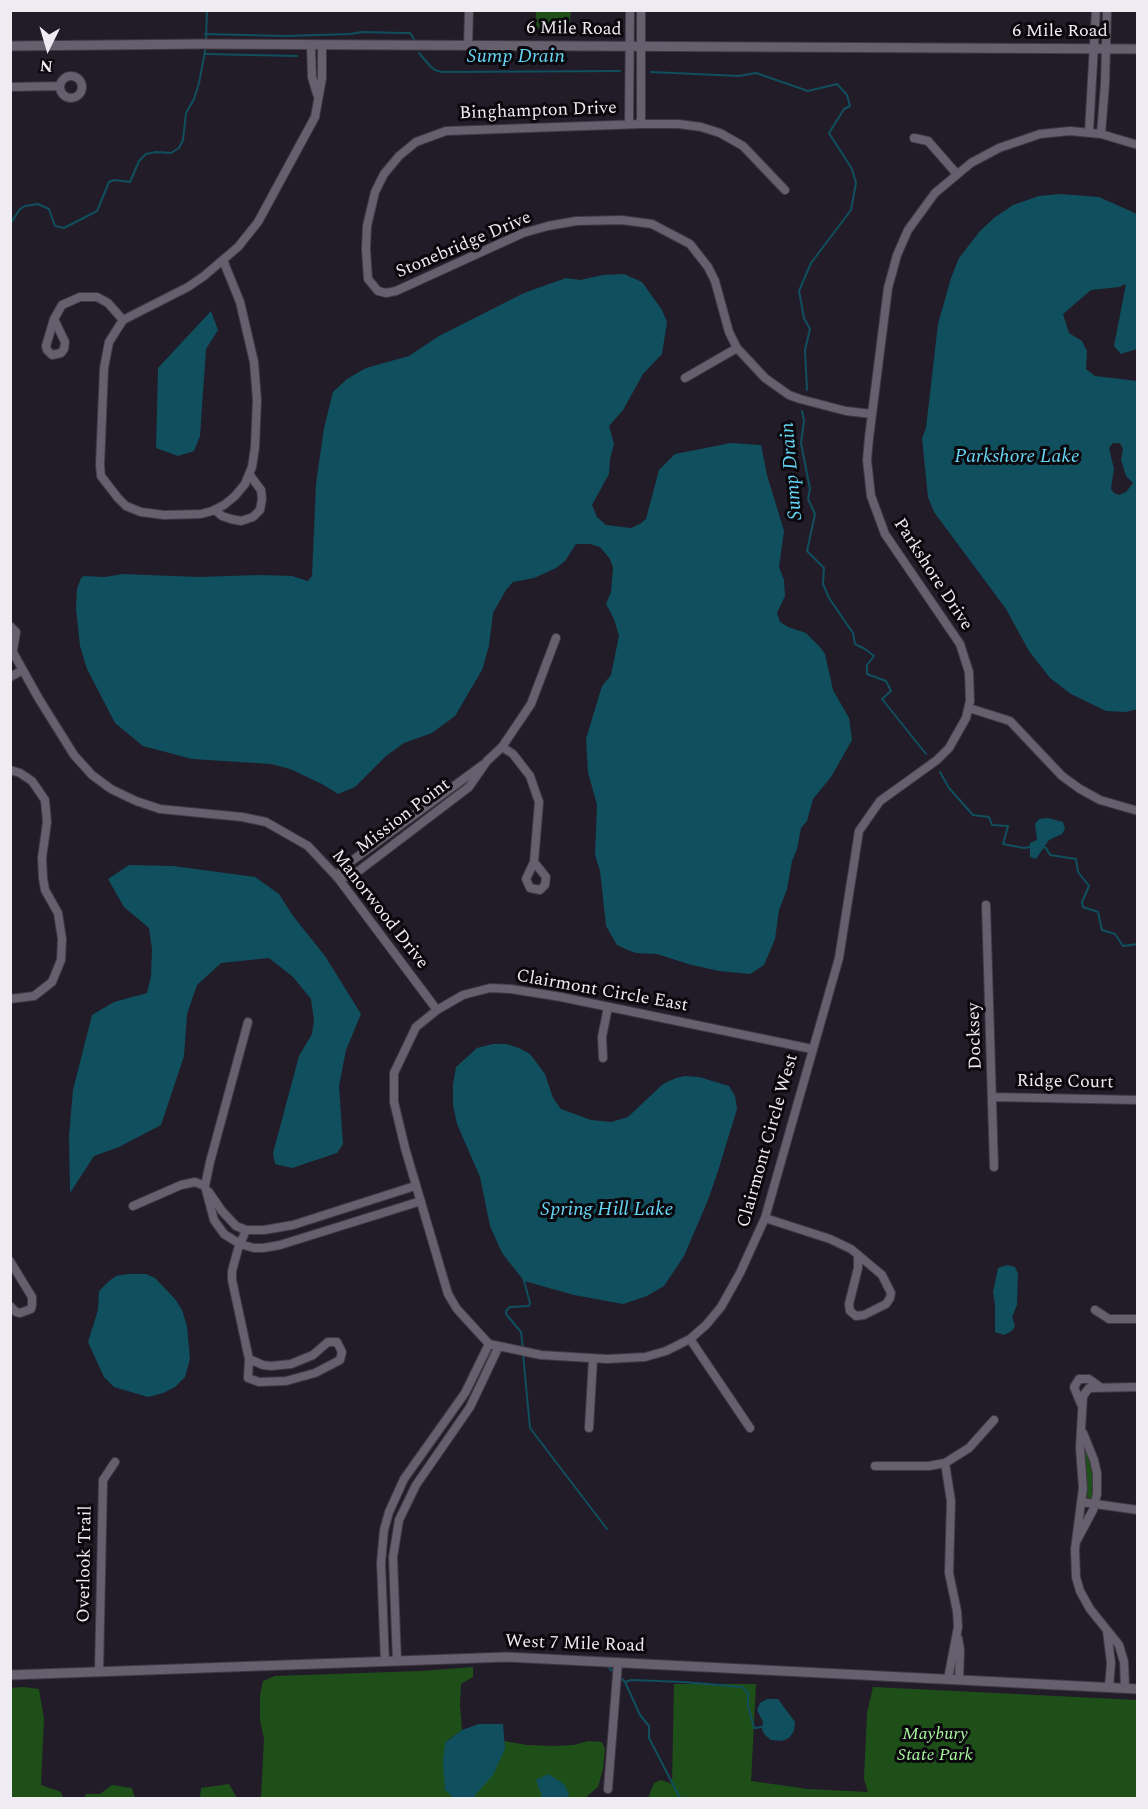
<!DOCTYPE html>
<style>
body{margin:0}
#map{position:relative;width:1148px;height:1809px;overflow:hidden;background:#221c29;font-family:Spectral,serif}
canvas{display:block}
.frame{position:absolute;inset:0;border:12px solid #efebf3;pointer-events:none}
.north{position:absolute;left:18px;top:18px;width:60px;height:60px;-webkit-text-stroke:4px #0b080d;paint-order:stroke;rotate:185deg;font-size:16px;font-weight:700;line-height:24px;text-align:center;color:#efebf3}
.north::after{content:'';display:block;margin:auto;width:21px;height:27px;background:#efebf3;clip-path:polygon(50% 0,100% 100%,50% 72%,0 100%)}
</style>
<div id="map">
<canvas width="1148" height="1809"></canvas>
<div class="frame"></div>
<div class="north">N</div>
</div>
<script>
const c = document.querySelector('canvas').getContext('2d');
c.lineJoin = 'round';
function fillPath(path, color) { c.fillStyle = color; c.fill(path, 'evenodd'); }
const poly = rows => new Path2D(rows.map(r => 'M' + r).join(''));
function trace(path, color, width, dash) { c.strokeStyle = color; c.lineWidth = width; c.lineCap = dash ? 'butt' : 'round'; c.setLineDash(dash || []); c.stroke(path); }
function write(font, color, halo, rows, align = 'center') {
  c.font = font + ' Spectral,serif'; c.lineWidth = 6; c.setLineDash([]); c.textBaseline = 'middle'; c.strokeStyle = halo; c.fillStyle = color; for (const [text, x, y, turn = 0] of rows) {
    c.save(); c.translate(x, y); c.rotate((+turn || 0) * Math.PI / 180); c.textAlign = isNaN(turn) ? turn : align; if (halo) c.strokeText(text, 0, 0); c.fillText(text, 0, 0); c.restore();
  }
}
fillPath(poly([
 [536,11,571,11,569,28,535,28],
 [1086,1448,1092,1463,1094,1476,1093,1497,1091,1498,1088,1498,1085,1494,1084,1449],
 [473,1667,473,1677,461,1684,460,1705,462,1730,447,1741,505,1749,504,1741,527,1745,556,1746,574,1745,588,1741,602,1742,605,1749,603,1769,598,1787,585,1798,261,1798,264,1739,260,1720,260,1695,263,1681,275,1676,421,1671],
 [674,1684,756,1684,751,1781,808,1789,868,1792,864,1779,867,1713,873,1687,1137,1700,1137,1798,648,1798,654,1783,661,1780,672,1784],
 [24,1687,39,1689,44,1719,41,1785,61,1792,63,1798,11,1798,11,1688],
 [229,1784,237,1798,200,1798,201,1788],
 [112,1785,132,1788,135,1798,84,1798,86,1794,100,1794]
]), '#1e4f19');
fillPath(poly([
 [1060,194,1099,197,1137,214,1137,349,1121,354,1114,346,1126,284,1119,287,1091,290,1063,314,1069,333,1082,341,1087,351,1086,369,1095,376,1137,381,1138,709,1126,712,1106,711,1071,694,1050,678,1029,651,1006,609,934,512,928,497,922,438,926,428,938,324,951,278,959,258,980,231,994,218,1013,205,1039,196],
 [1113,443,1120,443,1123,449,1121,460,1126,476,1133,483,1126,492,1119,495,1114,493,1111,489,1114,469,1109,448],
 [624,274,642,282,662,310,667,322,662,354,643,374,623,410,609,426,614,444,610,459,609,474,592,505,597,517,606,525,631,528,640,524,646,519,659,470,675,454,731,443,761,445,767,475,784,531,779,567,784,580,785,596,777,613,780,622,788,627,806,633,820,647,825,654,833,690,849,718,852,740,831,777,813,799,807,821,801,828,797,849,792,861,787,889,779,910,775,939,764,965,750,974,719,971,688,964,657,954,636,953,628,950,617,945,606,926,600,871,595,855,597,805,588,772,586,739,602,686,611,675,619,636,614,619,606,604,611,592,613,568,610,559,600,547,590,544,576,544,565,561,556,568,534,578,513,582,506,590,493,613,489,646,482,670,455,716,432,733,404,743,386,756,355,787,338,794,322,784,290,769,271,764,192,759,143,746,115,723,87,669,80,646,76,609,77,589,81,578,84,576,105,577,123,574,198,577,260,575,292,576,308,581,312,576,316,484,324,428,333,392,347,379,366,368,409,356,439,336,524,293,566,278,580,280,603,275],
 [211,311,218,330,206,349,200,436,194,451,178,456,156,448,158,368],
 [1048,818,1063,822,1065,829,1062,834,1049,840,1036,859,1030,857,1030,843,1037,840,1035,824,1039,819],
 [129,865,173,866,255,877,279,894,293,916,325,956,361,1014,346,1050,339,1086,343,1144,337,1153,292,1168,275,1164,273,1153,299,1056,312,1034,314,1021,311,999,293,977,269,958,221,963,197,985,187,1014,184,1056,161,1125,119,1147,94,1156,70,1193,69,1136,73,1090,92,1015,114,1002,147,993,151,976,152,949,149,928,124,907,108,879],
 [493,1044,506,1044,519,1048,530,1054,545,1074,553,1098,561,1109,591,1120,611,1122,628,1117,663,1084,676,1078,685,1076,699,1077,729,1086,735,1096,737,1109,718,1171,708,1200,684,1256,664,1286,647,1296,623,1304,574,1295,524,1281,502,1253,490,1226,480,1177,457,1124,453,1105,453,1084,456,1067,477,1048],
 [1007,1265,1015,1267,1018,1274,1017,1305,1012,1317,1015,1326,1012,1331,1004,1335,995,1332,995,1305,993,1292,998,1268],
 [128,1274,146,1274,155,1278,175,1299,182,1310,187,1326,190,1359,185,1377,175,1387,163,1393,148,1397,114,1387,104,1377,88,1342,98,1310,99,1291,109,1281,116,1276],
 [767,1699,778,1699,795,1722,794,1731,789,1738,782,1741,771,1740,765,1735,762,1730,763,1722,757,1710,760,1703],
 [479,1724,503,1724,505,1749,493,1775,475,1795,475,1798,454,1798,445,1790,443,1763,445,1743,462,1730],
 [548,1774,564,1784,569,1794,566,1798,540,1798,542,1796,536,1780]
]), '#104f5e');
trace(poly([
 [205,34,285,36,350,34,362,32,402,33,410,33,414,39],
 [206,40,207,10],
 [419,53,430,66,435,70,442,72,620,71],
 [206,54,297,56],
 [651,72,739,76,756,73,808,91,837,84,847,95,850,106,844,109,829,133,852,169,856,183,851,210,811,263,799,291,804,318,810,329,805,350,807,390],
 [10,224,20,209,25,206,38,204,49,209,55,226,64,228,97,211,109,182,114,180,130,182,139,161,146,154,156,152,171,153,179,148,183,140,186,113,194,99,199,83,206,46],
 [802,411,804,421,801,443,810,489,808,499,815,514,807,551,824,568,823,584,829,598,853,633,855,644,865,649,874,656,867,665,867,674,886,681,891,691,882,699,926,754],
 [940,772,949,788,973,815,989,817,992,825,1008,826,1003,844,1024,848,1030,847],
 [1042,847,1046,848,1050,855,1076,859,1078,872,1089,886,1082,902,1083,907,1098,912,1102,930,1115,934,1123,946,1138,944],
 [523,1349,521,1332,506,1314,506,1311,510,1307,529,1306,530,1303,524,1281],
 [523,1354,530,1428,607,1529],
 [609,1668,615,1674],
 [620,1677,625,1682,640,1715,649,1726,649,1738,680,1798],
 [625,1682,631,1680,683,1682,742,1687,748,1693,748,1705,754,1728,762,1727]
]), '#104f5e', 2);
const minor = poly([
 [641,10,641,124],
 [468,45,469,10],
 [311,46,312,77,317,94],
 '60 87a11 11 0 1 1 22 0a11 11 0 1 1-22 0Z',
 [10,87,60,86],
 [629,124,630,10],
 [1089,132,1096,10],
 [1101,134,1105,84,1107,10],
 [914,138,928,141,956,173],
 [785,190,743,146,720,133,701,127,679,124,641,124,446,131,416,142,399,156,384,174,375,192,367,226,366,249,368,279,378,291,386,293,396,291,523,233,548,226,576,221,622,220,652,224,690,244,708,267,715,281,729,332,737,348,765,378,789,395,800,399,846,411,872,414],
 [223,260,240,302,254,362,257,400,255,447,252,467,245,484,235,496,224,505,212,511,201,514,164,515,141,512,126,506,118,498,101,476,100,465,104,368,109,342,123,320,188,287,204,276,238,247,258,222,315,117,322,78,322,46],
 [54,319,65,342,64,349,61,353,52,355,47,350,46,346,54,319,62,305,80,297,97,297,108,303,123,320],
 [685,378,737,348],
 [215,510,222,516,231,519,241,521,253,517,260,510,262,499,261,490,249,474],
 [10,626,16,632,13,650],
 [10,647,39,699,74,755,92,775,111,789,136,801,160,809,242,817,266,822,308,846,338,878,437,1010],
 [10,677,23,670],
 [969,708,1010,721,1062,776,1080,789,1100,800,1138,811],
 [502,747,513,754,530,776,539,802,534,862,526,879,530,888,540,890,545,885,546,877,534,862],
 [10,770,20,773,32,781,45,800,47,822,42,858,43,878,45,890,58,913,62,939,61,960,52,982,34,996,10,999],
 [338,878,352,876,469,787,487,761,502,747,531,704,556,638],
 [338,878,342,868,484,764],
 [986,905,994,1167],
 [248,1022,210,1162,205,1186,214,1220,224,1234,240,1244,254,1248,263,1248,280,1245,421,1201],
 [603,1058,602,1037,608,1007],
 [993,1097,1138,1100],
 [209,1192,222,1211,236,1226,246,1230,264,1230,293,1225,415,1186],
 [133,1206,181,1185,195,1182,205,1186],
 [765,1218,830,1239,851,1249,882,1275,891,1293,890,1298,886,1304,864,1315,856,1316,850,1311,849,1304,858,1268,858,1255],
 [246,1230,238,1249,232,1271,232,1280,249,1359,248,1378,259,1382,286,1381,315,1373,340,1360,342,1352,337,1342,328,1342,313,1355,291,1364,271,1366,263,1365,249,1359],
 [10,1261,32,1297,32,1305,31,1309,20,1313,16,1312,10,1306],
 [1095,1310,1109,1319,1138,1319],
 [690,1339,750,1428],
 [489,1344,541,1355,607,1359,645,1357,666,1351,690,1339,706,1325,721,1307,740,1273,765,1218,839,958,859,831,880,801,937,760,949,748,966,718,970,701,969,672,960,644,885,534,871,496,867,460,869,438,888,288,897,255,908,230,935,193,971,163,999,148,1040,134,1070,131,1101,134,1138,145],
 [489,1344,457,1309,448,1294,405,1148,394,1102,394,1073,416,1027,437,1010,463,995,490,988,511,989,561,997,812,1049],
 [1081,1404,1074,1387,1079,1379,1089,1379,1100,1387],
 [589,1428,593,1359],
 [945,1463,951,1501,949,1573,957,1611,958,1627,948,1679],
 [875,1466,929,1466,945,1463,969,1448,994,1420],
 [1081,1502,1138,1510],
 [1077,1540,1093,1510,1097,1494,1097,1473,1094,1460,1083,1433],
 [1107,1631,1111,1663,1109,1687],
 [958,1638,960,1650,959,1680],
 [397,1661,393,1557,399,1520,416,1485,470,1407,499,1346],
 [385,1662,381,1563,384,1530,389,1512,404,1479,465,1393,489,1344],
 [99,1671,103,1480,115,1462],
 [1125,1688,1124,1662,1119,1645,1090,1609,1080,1591,1076,1577,1075,1549,1083,1488,1080,1448,1083,1396,1089,1388,1138,1387],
 [608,1789,618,1662]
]);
const tertiary = poly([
 [10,46,201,44,1138,49],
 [10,1675,507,1657,1138,1689]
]);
trace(minor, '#3e3943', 10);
trace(tertiary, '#3e3943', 11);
trace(minor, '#665f6d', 8);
trace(tertiary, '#665f6d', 9);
write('18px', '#efebf3', '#0b080d', [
 ["6 Mile Road",574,30,1],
 ["6 Mile Road",1060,32],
 ["Binghampton Drive",538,112,-2],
 ["Stonebridge Drive",464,246,-23],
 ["Parkshore Drive",932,575,57],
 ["Mission Point",404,817,-37],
 ["Manorwood Drive",379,910,52],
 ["Clairmont Circle East",602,992,10],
 ["Docksey",976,1036,-92],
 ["Ridge Court",1065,1083,1],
 ["Clairmont Circle West",769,1141,-74],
 ["Overlook Trail",86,1564,-89],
 ["West 7 Mile Road",575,1645,2]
]);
write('italic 18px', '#a8f49e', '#0b080d', [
 ["Maybury",935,1735],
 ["State Park",935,1756]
]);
write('italic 20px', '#65d5f4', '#0b080d', [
 ["Sump Drain",516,58],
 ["Parkshore Lake",1017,458],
 ["Sump Drain",793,471,-95],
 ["Spring Hill Lake",607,1211]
]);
</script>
